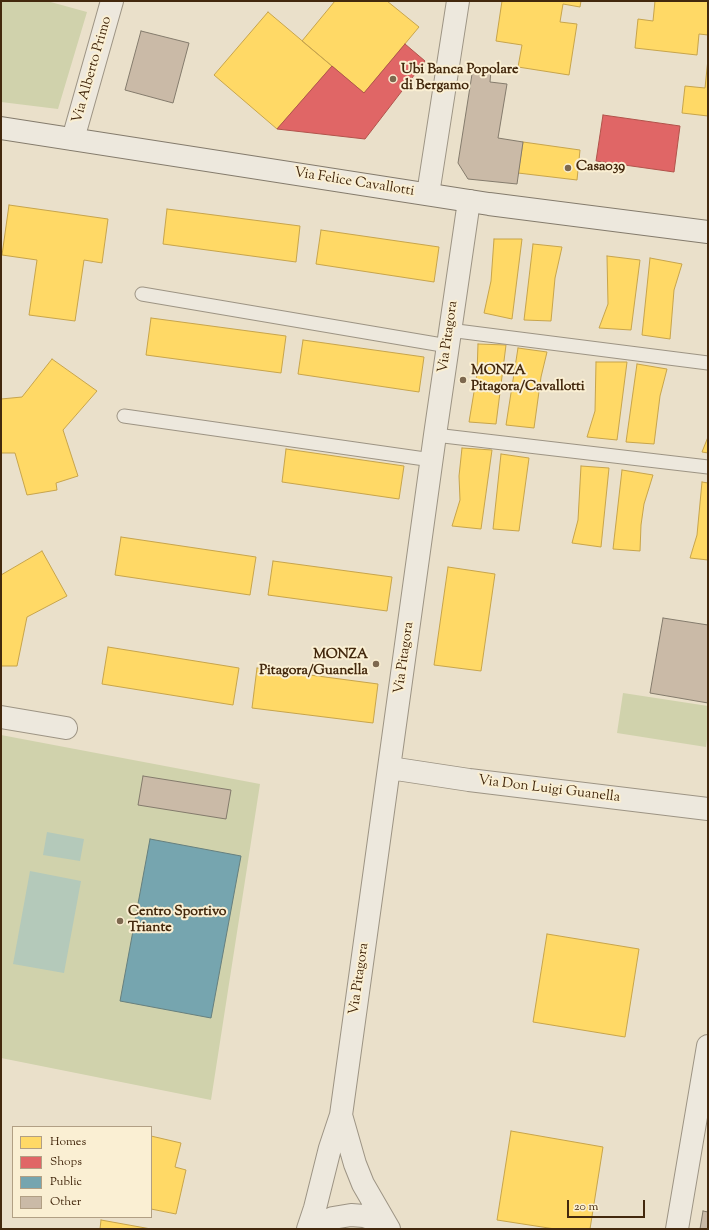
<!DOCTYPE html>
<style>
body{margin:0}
#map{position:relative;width:709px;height:1230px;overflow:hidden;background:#eae0ca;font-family:"Sorts Mill Goudy",serif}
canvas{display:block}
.frame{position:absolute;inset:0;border:2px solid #43280d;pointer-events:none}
.legend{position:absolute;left:12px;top:1126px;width:140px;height:92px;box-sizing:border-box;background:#faefd3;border:1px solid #b19f84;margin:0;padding:5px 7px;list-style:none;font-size:12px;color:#43280d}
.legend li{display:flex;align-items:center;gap:8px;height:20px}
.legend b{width:20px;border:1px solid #b19f84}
.scale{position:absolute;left:567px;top:1200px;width:78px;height:18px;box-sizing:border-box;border:2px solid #43280d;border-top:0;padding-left:5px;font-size:12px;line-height:14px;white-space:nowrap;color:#43280d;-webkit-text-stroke:3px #faefd3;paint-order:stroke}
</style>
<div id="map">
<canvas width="709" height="1230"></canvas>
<div class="frame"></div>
<ul class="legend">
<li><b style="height:11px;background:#ffd966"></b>Homes</li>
<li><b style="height:11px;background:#e06666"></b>Shops</li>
<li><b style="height:11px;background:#76a5af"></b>Public</li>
<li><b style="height:11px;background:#cabaa7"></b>Other</li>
</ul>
<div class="scale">20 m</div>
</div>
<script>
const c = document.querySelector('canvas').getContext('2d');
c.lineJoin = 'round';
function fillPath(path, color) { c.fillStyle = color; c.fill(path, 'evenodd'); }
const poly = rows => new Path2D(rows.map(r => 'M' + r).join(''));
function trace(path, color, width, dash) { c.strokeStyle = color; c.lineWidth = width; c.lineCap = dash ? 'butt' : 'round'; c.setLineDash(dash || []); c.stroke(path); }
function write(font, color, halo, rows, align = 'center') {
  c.font = font + ' "Sorts Mill Goudy",serif'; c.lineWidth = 4; c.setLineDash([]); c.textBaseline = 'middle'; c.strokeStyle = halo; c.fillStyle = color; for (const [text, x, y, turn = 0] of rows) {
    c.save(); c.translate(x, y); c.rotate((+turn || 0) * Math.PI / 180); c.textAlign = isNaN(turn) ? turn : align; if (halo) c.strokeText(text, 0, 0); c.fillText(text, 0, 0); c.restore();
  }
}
fillPath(poly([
 [1,1,47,1,87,12,58,109,1,102],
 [623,693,708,706,708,731,706,747,617,733],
 [1,735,260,784,211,1100,1,1058]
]), '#d0d2ac');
fillPath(poly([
 [47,832,84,839,80,861,43,855],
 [30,871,81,881,64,973,13,964]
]), '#b4c9ba');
const homes = poly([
 [335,1,387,1,419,27,364,93,302,41,335,1],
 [502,1,581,1,580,7,563,4,560,22,577,24,569,75,518,67,522,45,496,41,502,1],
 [655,1,708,1,708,35,699,34,697,55,635,48,638,19,653,21,655,1],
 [268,12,332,66,277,129,214,75,268,12],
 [708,59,708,116,682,113,685,86,705,88,708,59],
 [523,142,580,150,577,180,518,173,523,142],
 [9,205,108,219,102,263,84,260,75,321,29,315,37,260,2,255,9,205],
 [167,209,300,226,296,262,163,244,167,209],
 [321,230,439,247,434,282,316,264,321,230],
 [494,239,522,239,512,319,484,313,491,281,494,239],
 [533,244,562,247,555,278,551,321,524,320,533,244],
 [607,256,640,260,631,330,599,328,608,304,607,256],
 [650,258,682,264,674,290,670,339,642,335,650,258],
 [151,318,286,336,281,373,146,355,151,318],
 [303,340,424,357,419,392,298,374,303,340],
 [478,344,506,345,496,424,469,422,477,374,478,344],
 [518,348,547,352,541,377,534,428,506,425,518,348],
 [52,359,97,391,63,430,78,476,56,483,57,490,27,495,15,453,1,453,1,399,22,397,52,359],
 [596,362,627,362,617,440,587,437,595,411,596,362],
 [637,364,667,369,660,396,654,444,626,442,637,364],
 [708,437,708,453,702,452,708,437],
 [462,448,492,450,481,529,452,526,460,500,459,476,462,448],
 [286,449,404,466,399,499,282,482,286,449],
 [501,454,529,458,519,531,493,529,501,454],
 [581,466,609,468,601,547,572,543,578,520,581,466],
 [622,470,653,475,644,504,641,525,640,551,613,549,622,470],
 [702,482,708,483,708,560,690,558,697,535,702,482],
 [121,537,256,557,250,595,115,575,121,537],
 [42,551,67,596,27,617,17,666,1,666,1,575,42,551],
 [273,561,392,577,387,611,268,595,273,561],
 [448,567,495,574,481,671,434,665,448,567],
 [108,647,239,668,233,705,102,684,108,647],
 [257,668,378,684,373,723,252,708,257,668],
 [547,934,639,949,625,1037,533,1022,547,934],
 [511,1131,603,1147,590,1229,555,1229,497,1220,511,1131],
 [151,1136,181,1143,175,1167,186,1170,176,1214,151,1209,151,1136],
 [101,1220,151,1229,100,1229,101,1220]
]);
fillPath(homes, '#ffd966');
trace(homes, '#c7a44b', 1);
const shops = poly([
 [405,44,425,61,365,139,277,129,332,66,364,93,405,44],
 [603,115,680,126,674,172,596,161,603,115]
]);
fillPath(shops, '#e06666');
trace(shops, '#b1534b', 1);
const public = poly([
 [150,839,241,856,211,1018,120,1001,150,839]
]);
fillPath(public, '#76a5af');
trace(public, '#67807e', 1);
const building = poly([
 [141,31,189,43,173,103,125,90,141,31],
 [473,68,491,70,490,82,507,84,498,138,523,142,517,184,468,179,458,163,473,68],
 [663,618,708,625,708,703,650,693,663,618],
 [143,776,231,790,226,819,138,805,143,776],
 [703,1211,708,1212,708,1229,700,1229,703,1211]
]);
fillPath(building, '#cabaa7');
trace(building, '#847b6c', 1);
const lane = poly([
 [142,294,448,346],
 [449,330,708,363],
 [124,416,432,460],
 [435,435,708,467]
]);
const street = poly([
 [73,139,112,1],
 [428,194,458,1],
 [1,717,66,728],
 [390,768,469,780,708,809],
 [341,1115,355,1164,363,1184,389,1229],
 [308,1229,315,1208,330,1148,341,1115,435,435,469,201],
 [314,1229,322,1223,333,1218,351,1215,364,1216,373,1219,389,1229],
 [677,1229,708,1046]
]);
const secondary = poly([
 [1,128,489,204,708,232]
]);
trace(lane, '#9d9484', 15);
trace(street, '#9d9484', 24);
trace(secondary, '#847b6c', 24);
trace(lane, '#ede8dd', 13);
trace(street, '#ede8dd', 22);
trace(secondary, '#ede8dd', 22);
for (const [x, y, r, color] of [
 [393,79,4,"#7d684f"],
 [568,168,4,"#7d684f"],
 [463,380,4,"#7d684f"],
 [376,664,4,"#7d684f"],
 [120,921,4,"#7d684f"]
]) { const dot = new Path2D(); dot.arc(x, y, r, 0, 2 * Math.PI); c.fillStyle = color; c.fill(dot); trace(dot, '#faefd3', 1.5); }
write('14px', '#43280d', '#faefd3', [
 ["Via Alberto Primo",93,70,-74],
 ["Via Felice Cavallotti",354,183,9],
 ["Via Pitagora",449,337,-82],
 ["Via Pitagora",405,658,-82],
 ["Via Don Luigi Guanella",549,790,7],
 ["Via Pitagora",360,979,-82]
]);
write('bold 14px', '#43280d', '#faefd3', [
 ["Ubi Banca Popolare",401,71],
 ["di Bergamo",401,87],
 ["Casa039",576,168],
 ["MONZA",471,372],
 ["Pitagora/Cavallotti",471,388],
 ["MONZA",368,656,"right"],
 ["Pitagora/Guanella",368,672,"right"],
 ["Centro Sportivo",128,913],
 ["Triante",128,929]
], 'left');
</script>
